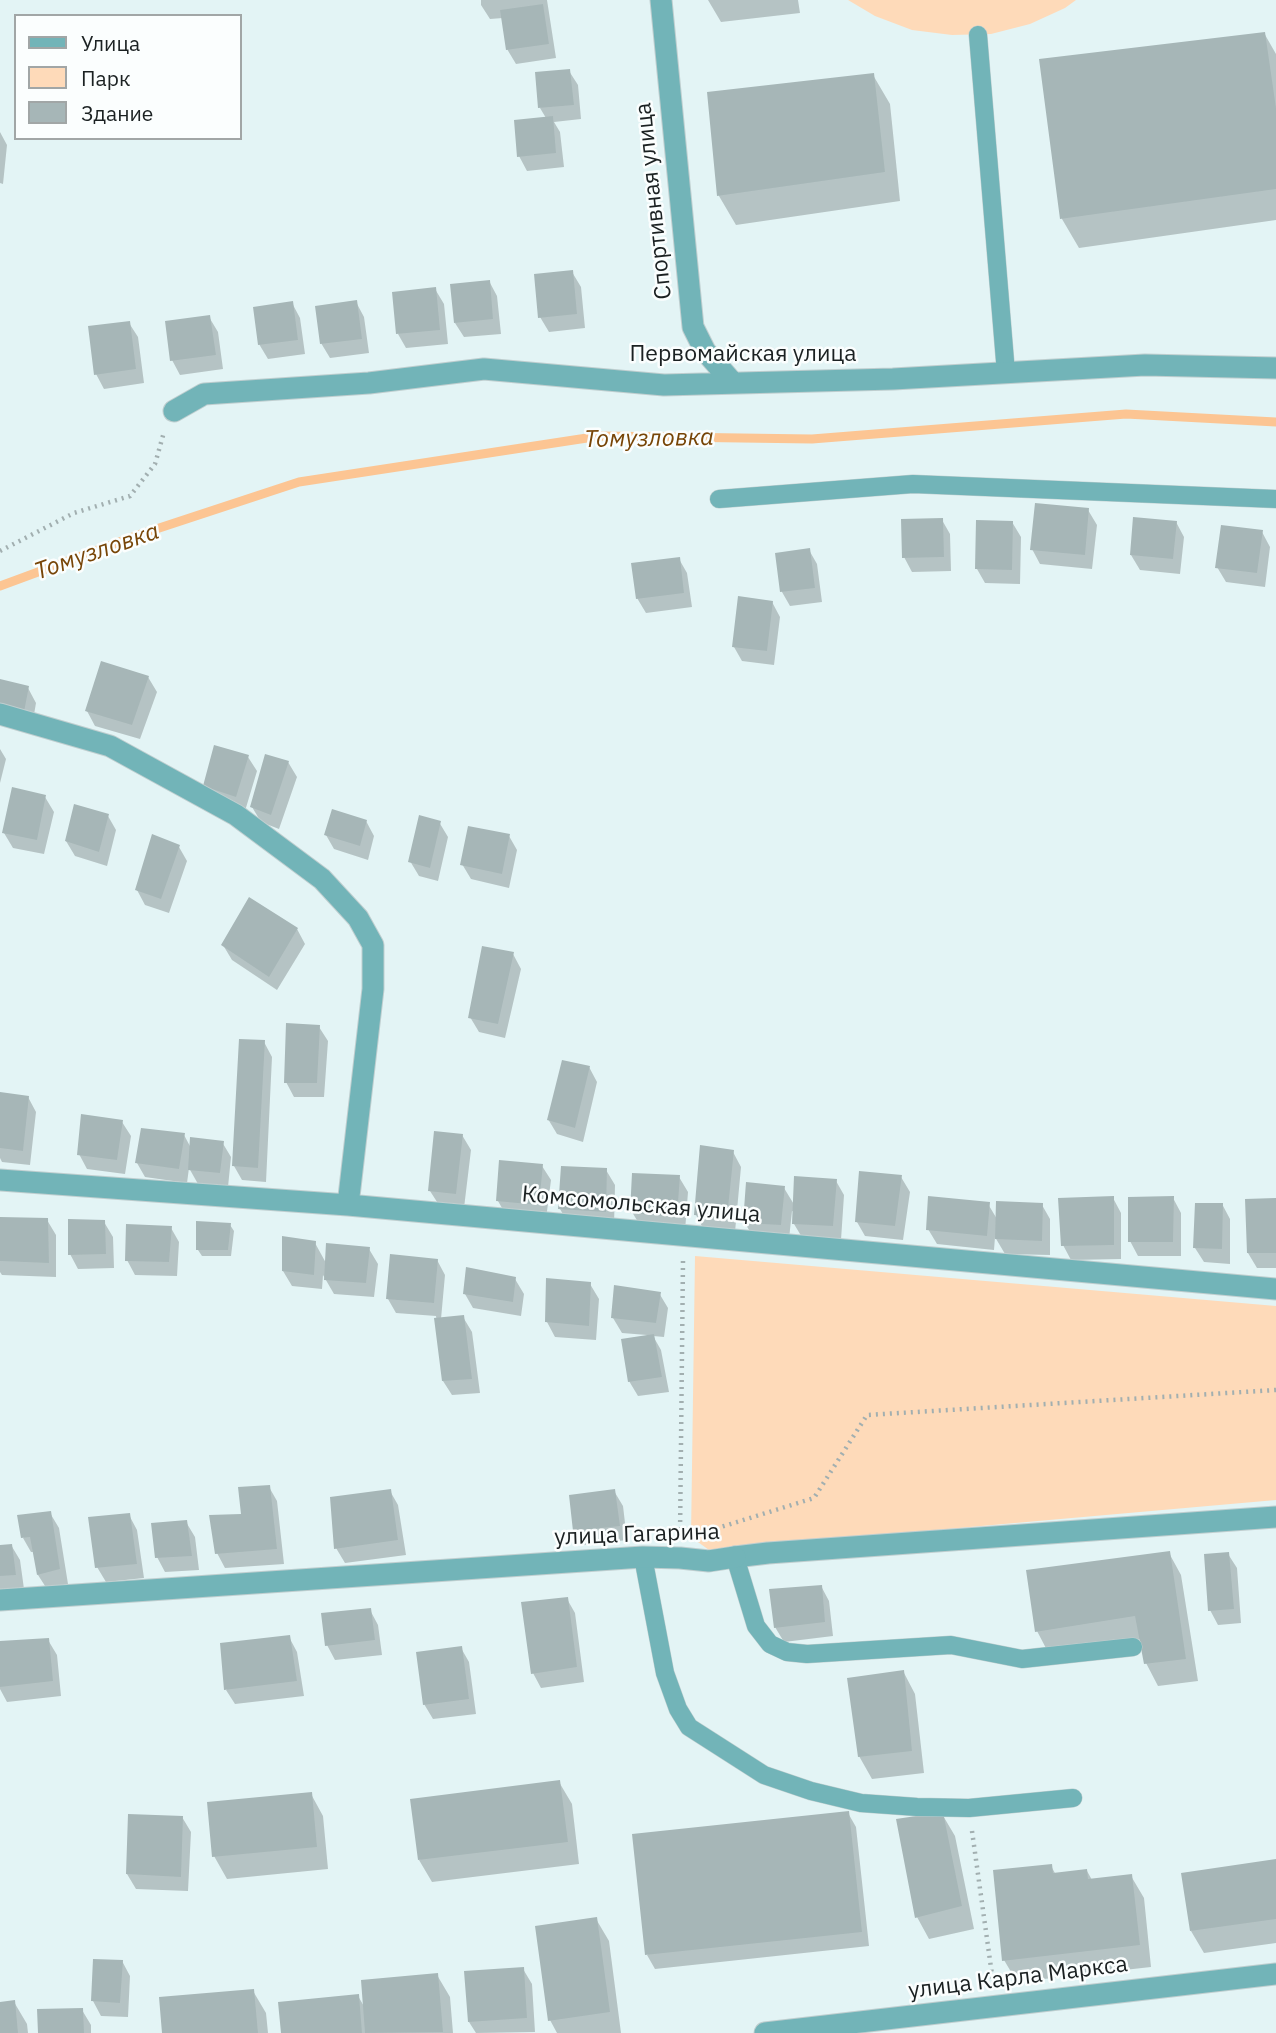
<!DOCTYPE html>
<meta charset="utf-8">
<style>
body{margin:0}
#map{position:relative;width:1276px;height:2033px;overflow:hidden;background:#e3f4f5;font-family:"IBM Plex Sans",sans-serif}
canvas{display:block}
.legend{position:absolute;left:14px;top:14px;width:228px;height:126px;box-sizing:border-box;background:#fbfefe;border:2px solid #a1a6a6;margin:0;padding:9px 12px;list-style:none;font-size:21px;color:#1b2122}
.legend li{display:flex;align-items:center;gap:14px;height:35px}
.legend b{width:35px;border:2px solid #a1a6a6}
</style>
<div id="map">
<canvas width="1276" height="2033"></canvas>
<ul class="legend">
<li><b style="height:9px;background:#72b4b8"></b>Улица</li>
<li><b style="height:19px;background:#fedab9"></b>Парк</li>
<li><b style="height:19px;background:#a6b6b7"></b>Здание</li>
</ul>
</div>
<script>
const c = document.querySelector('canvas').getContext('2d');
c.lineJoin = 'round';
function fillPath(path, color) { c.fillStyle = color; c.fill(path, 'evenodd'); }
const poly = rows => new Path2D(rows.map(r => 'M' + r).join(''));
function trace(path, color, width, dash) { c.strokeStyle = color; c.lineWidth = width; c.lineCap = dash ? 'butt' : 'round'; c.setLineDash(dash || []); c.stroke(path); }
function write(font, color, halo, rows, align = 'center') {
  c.font = font + ' "IBM Plex Sans",sans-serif'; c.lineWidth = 5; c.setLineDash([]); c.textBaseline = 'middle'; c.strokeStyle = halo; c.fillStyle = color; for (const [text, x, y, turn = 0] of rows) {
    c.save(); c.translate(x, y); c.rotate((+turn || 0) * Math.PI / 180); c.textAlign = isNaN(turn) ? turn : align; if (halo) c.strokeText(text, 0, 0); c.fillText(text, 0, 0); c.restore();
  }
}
fillPath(poly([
 [848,0,1076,0,1065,8,1030,24,991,34,952,35,912,30,875,16],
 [695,1256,1276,1306,1276,1500,709,1550,691,1537]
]), '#fedab9');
fillPath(poly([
 [481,0,547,0,556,58,516,64,507,49,503,18,490,19,481,5],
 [708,0,798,0,800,13,721,22],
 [1264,33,1276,54,1276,220,1079,248,1062,219,1041,61],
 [569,71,578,85,581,119,554,122,560,132,564,167,527,171,519,156,546,118,540,108],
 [873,75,890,104,900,201,736,225,719,196,709,94],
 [0,132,7,145,3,184,0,183],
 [572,272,581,287,585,328,549,332,540,317],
 [489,281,497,296,501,334,464,337,455,323],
 [435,289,444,304,448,344,406,348,398,334],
 [356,302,364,317,369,353,330,358,321,343],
 [292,303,300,318,305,354,268,359,259,344],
 [209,317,218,332,223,369,180,375,172,360],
 [129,323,138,337,144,383,104,389,96,374],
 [1088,510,1097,525,1092,569,1040,564,1032,549],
 [942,520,950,534,951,571,912,572,904,557],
 [1012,522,1021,537,1020,584,985,583,977,569],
 [1176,522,1184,537,1180,574,1140,570,1131,555],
 [1262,532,1270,547,1265,587,1226,582,1217,567],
 [809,550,817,564,822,602,790,606,782,592,777,554],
 [679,559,687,573,692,607,646,613,637,598],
 [772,602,780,617,774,665,742,661,734,647],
 [148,677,157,692,140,739,95,726,87,711],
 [0,680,28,688,36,703,32,726],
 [0,749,6,759,0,783],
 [248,757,257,771,245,811,214,800,205,785],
 [288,762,297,777,279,829,261,822,252,807],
 [45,797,54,812,44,854,13,848,4,833],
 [108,816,116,830,107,866,75,856,66,841],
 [366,821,374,836,368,860,334,849,326,835],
 [439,822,448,837,438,881,419,876,410,861],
 [509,836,517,850,509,888,471,879,462,864],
 [179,847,187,861,169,913,145,905,137,890],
 [297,929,305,944,277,990,232,960,223,945],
 [513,954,521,969,505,1038,479,1032,470,1017],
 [319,1027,328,1041,324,1097,294,1097,286,1082],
 [264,1042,272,1057,266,1182,242,1180,234,1166],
 [589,1067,597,1082,583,1142,557,1134,548,1119],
 [0,1094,28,1097,36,1112,30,1165,2,1162,0,1158],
 [122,1122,131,1136,125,1174,87,1169,79,1154],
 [184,1135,191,1148,222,1142,231,1157,228,1187,198,1184,189,1168,187,1183,145,1177,137,1163],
 [462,1135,471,1150,464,1208,439,1205,430,1191],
 [733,1152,741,1167,735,1232,704,1230,696,1215],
 [542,1166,551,1180,546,1219,506,1215,498,1201],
 [606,1170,615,1185,614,1226,568,1223,560,1209],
 [679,1177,688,1192,685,1231,641,1227,632,1212],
 [901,1177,910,1192,903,1240,865,1236,857,1222],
 [836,1181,844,1195,841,1240,803,1239,794,1224,795,1212,792,1211,789,1239,753,1237,745,1223,784,1188,795,1206],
 [1113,1198,1121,1213,1121,1259,1071,1260,1063,1245],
 [1173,1198,1181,1213,1181,1256,1138,1256,1130,1241],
 [1276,1199,1276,1268,1257,1268,1248,1253],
 [988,1204,997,1219,1042,1205,1050,1219,1050,1255,1005,1254,995,1237,994,1250,937,1244,928,1229],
 [1222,1204,1230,1219,1230,1264,1204,1262,1195,1248],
 [0,1219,47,1220,56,1235,56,1277,2,1275,0,1272],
 [104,1222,113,1237,114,1268,78,1269,70,1254],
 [230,1225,234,1231,231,1256,202,1256,198,1250],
 [171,1228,179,1242,177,1276,135,1275,127,1260],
 [315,1243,326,1263,369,1249,378,1264,374,1297,334,1294,323,1275,322,1289,292,1286,283,1271],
 [437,1260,445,1275,441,1319,463,1317,472,1332,480,1393,452,1395,443,1381,436,1316,396,1313,388,1299],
 [515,1279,524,1294,521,1316,473,1308,465,1294],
 [590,1284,599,1299,596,1340,555,1337,547,1322],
 [659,1293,668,1308,664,1337,653,1336,661,1350,669,1392,638,1396,629,1381,647,1335,622,1333,613,1318],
 [269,1487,277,1501,284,1564,225,1568,217,1553,243,1515],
 [390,1491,398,1505,406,1555,345,1563,336,1548],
 [614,1491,623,1506,627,1540,583,1545,575,1530],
 [50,1513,59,1528,68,1584,47,1589,38,1575,34,1552,31,1552,23,1538],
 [129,1515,137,1530,144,1578,106,1582,97,1567],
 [186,1522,195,1537,199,1570,165,1572,157,1557],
 [11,1545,20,1560,24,1589,0,1591,0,1546],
 [1169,1553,1181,1575,1198,1681,1158,1686,1146,1663,1141,1639,1049,1654,1037,1631],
 [1228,1554,1237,1568,1241,1623,1218,1625,1210,1610],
 [821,1586,829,1601,833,1636,784,1642,775,1627],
 [567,1599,575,1613,584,1682,541,1688,533,1673],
 [370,1610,378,1625,382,1655,335,1660,327,1645],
 [289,1637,297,1652,304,1696,235,1704,226,1690],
 [48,1640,57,1655,61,1696,7,1702,0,1689,0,1642],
 [461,1648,469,1662,476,1714,433,1719,424,1704],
 [903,1671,915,1694,924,1773,872,1779,859,1756],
 [559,1782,572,1804,579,1864,432,1882,419,1860],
 [311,1794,323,1816,328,1869,227,1879,214,1856],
 [848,1813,856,1827,869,1946,655,1969,647,1955],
 [942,1814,955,1836,974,1929,929,1939,917,1917],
 [182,1817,191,1832,188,1891,136,1889,127,1874],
 [1276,1861,1276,1943,1204,1953,1191,1931],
 [1051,1866,1056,1875,1087,1871,1092,1880,1131,1876,1144,1898,1151,1967,1017,1982,1004,1960],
 [596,1919,609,1941,621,2033,557,2033,550,2020],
 [122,1961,130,1976,128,2017,101,2016,93,2001],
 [523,1969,532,1984,535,2032,476,2033,469,2022],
 [437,1975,450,1997,453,2033,283,2033,358,1996,365,2008],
 [253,1991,266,2013,268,2033,164,2033],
 [14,2002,27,2024,28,2033,0,2033,0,2004],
 [82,2010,91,2025,91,2033,39,2033]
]), '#0003');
trace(poly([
 [0,586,141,534,299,482,600,436,812,439,1126,414,1276,422]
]), '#fcc593', 9);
fillPath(poly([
 [543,4,549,44,506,50,500,10],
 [1265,32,1276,108,1276,189,1060,219,1039,59],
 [570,69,574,105,538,108,535,72],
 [874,73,885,172,717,196,707,92],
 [553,116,556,153,517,157,514,120],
 [573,270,577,314,538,318,534,274],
 [490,280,493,319,454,323,450,284],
 [436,287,440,330,396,334,392,292],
 [357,300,362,339,320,344,315,306],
 [293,301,298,340,258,345,253,307],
 [210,315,216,355,170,361,165,321],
 [130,321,136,369,94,375,88,326],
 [1035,503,1089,508,1085,555,1030,550],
 [1133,517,1177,521,1173,559,1130,555],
 [943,518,944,557,902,558,901,519],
 [976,520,1013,521,1012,570,975,569],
 [1221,525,1263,530,1257,573,1215,568],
 [810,548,815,588,780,592,775,553],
 [680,557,684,593,636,599,631,563],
 [738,596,773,601,767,651,732,647],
 [101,661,149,676,132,725,85,711],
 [0,679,29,686,24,712,0,706],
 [214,745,249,755,236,797,203,786],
 [265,754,289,761,271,815,250,807],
 [12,787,46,795,37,840,2,833],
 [74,804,109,814,99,852,65,841],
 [332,809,367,820,360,846,324,835],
 [419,815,441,821,430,868,408,862],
 [468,826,510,834,502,874,460,865],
 [152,834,180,845,161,899,135,890],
 [249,897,298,928,269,977,221,945],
 [482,946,514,952,498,1024,468,1018],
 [286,1023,320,1025,317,1083,284,1083],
 [239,1039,265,1040,258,1168,232,1166],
 [562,1060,590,1066,575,1128,547,1120],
 [0,1092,29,1096,23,1151,0,1148],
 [81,1114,123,1120,117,1160,77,1155],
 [141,1128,185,1133,179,1169,135,1163],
 [434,1131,463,1134,456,1194,428,1191],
 [190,1137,224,1141,220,1173,188,1170],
 [700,1145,734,1150,727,1218,694,1215],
 [499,1160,543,1164,539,1205,496,1201],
 [561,1166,607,1168,606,1212,558,1209],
 [859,1171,902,1175,895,1226,855,1222],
 [632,1173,680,1175,677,1217,630,1213],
 [794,1176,837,1179,833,1226,792,1224],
 [746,1182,785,1186,781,1225,743,1223],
 [928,1196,990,1202,987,1236,926,1230],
 [1114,1196,1114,1245,1061,1246,1058,1198],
 [1174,1196,1173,1242,1128,1242,1128,1197],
 [1276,1198,1276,1253,1247,1253,1245,1199],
 [996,1201,1043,1203,1042,1241,995,1239],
 [1195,1203,1223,1203,1222,1249,1193,1248],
 [0,1217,48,1218,49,1263,0,1261],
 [68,1219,105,1220,106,1254,68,1255],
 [196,1221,231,1223,228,1250,196,1250],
 [126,1224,172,1226,169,1262,125,1261],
 [282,1236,316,1241,314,1275,282,1271],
 [326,1243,370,1247,366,1283,324,1280],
 [390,1254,438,1259,434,1303,386,1299],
 [466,1267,516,1277,513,1302,463,1294],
 [546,1278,591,1282,589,1326,545,1322],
 [614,1285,661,1292,656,1323,611,1318],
 [464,1315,472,1379,442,1381,434,1318],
 [654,1334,662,1377,628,1382,621,1339],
 [270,1485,277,1549,215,1554,209,1515,241,1514,238,1487],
 [391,1489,398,1540,334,1549,330,1497],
 [615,1489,620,1526,573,1531,569,1495],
 [51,1511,60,1569,37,1575,30,1537,21,1538,17,1515],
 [130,1513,137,1564,95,1568,88,1517],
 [187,1520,192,1556,155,1558,151,1523],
 [12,1544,16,1575,0,1576,0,1545],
 [1170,1551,1186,1659,1144,1664,1135,1616,1035,1632,1026,1570],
 [1229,1552,1234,1609,1208,1611,1204,1554],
 [822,1585,825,1622,774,1628,769,1589],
 [568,1597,577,1667,531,1674,521,1602],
 [371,1608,375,1640,325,1646,321,1613],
 [290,1635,297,1681,224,1690,220,1643],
 [49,1638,53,1681,0,1687,0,1641],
 [462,1646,469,1699,423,1705,416,1652],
 [904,1670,912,1751,858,1757,847,1678],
 [560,1780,568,1842,418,1860,410,1799],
 [312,1792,317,1847,212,1857,207,1802],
 [849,1811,862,1932,645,1955,632,1834],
 [943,1812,962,1906,915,1918,896,1819],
 [128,1814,183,1816,181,1877,126,1874],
 [1276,1859,1276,1919,1190,1931,1181,1873],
 [1052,1864,1053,1873,1087,1869,1088,1879,1132,1874,1140,1945,1002,1961,993,1870],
 [597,1917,610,2012,548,2021,535,1926],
 [93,1959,123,1960,120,2003,91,2001],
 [524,1967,527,2018,468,2022,464,1971],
 [438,1973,443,2032,365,2033,361,1980],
 [254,1989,258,2033,162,2033,159,1997],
 [359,1994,362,2033,281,2033,278,2002],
 [15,2000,18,2033,0,2033,0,2002],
 [83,2008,84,2033,38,2033,37,2009]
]), '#a6b6b7');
const service = poly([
 [978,35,1006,373],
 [719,499,913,484,1276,499],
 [643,1557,665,1673,678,1709,689,1727,764,1775,811,1791,861,1803,917,1807,969,1808,1073,1798],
 [735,1557,756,1626,770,1644,787,1652,807,1654,951,1645,1022,1659,1133,1647]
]);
const pedestrian = poly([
 [735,1557,768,1553,1276,1517],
 [765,2033,1276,1974]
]);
const minor = poly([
 [661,0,693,327,705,351,733,383],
 [174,411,204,394,369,383,484,369,664,385,893,379,1145,365,1276,368],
 [0,714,110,746,236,815,322,879,358,918,373,945,373,989,348,1205],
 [0,1180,348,1205,1276,1289],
 [0,1600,643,1557,680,1558,709,1561,735,1557]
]);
trace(service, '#bfcecf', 19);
trace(pedestrian, '#bfcecf', 23);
trace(minor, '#bfcecf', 23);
trace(poly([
 [0,551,74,513,130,496,155,464,164,432],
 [711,1534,721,1527,814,1498,867,1415,1276,1390],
 [680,1536,683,1261],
 [972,1831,993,1982]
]), '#a2afb0', 4.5, [2, 5]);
trace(service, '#72b4b8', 18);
trace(pedestrian, '#72b4b8', 21);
trace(minor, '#72b4b8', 21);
write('23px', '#1b2122', '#fbfefe', [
 ["Спортивная улица",654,201,-96],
 ["Первомайская улица",743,354],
 ["Комсомольская улица",641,1205,5],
 ["улица Гагарина",637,1535,-2],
 ["улица Карла Маркса",1018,1978,-7]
]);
write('italic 24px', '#774507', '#fbfefe', [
 ["Томузловка",649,439,-1],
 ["Томузловка",97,552,-19]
]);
</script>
